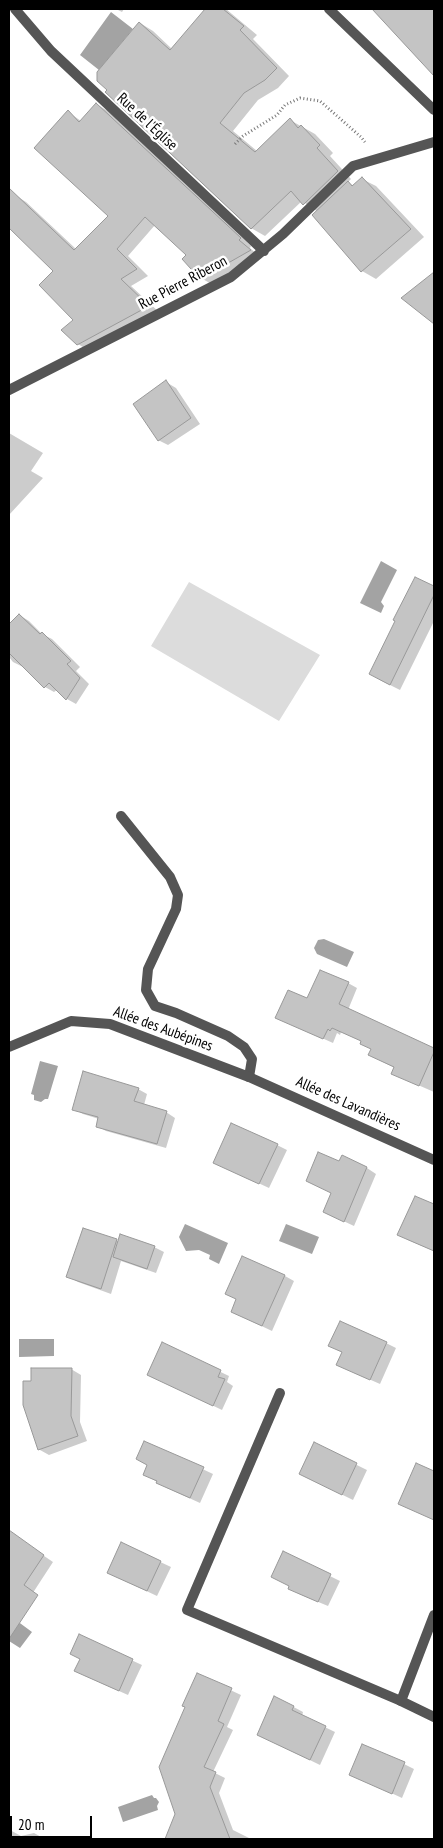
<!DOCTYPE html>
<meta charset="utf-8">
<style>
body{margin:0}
#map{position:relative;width:443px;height:1848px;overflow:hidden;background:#fff;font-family:"PT Sans Narrow",sans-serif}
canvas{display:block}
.frame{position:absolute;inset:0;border:10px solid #000;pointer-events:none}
.scale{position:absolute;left:10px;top:1816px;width:82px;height:22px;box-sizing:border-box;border:2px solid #000;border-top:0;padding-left:6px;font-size:15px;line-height:18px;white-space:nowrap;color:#000;-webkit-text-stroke:4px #fff;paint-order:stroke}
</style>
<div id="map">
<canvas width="443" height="1848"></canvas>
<div class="frame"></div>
<div class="scale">20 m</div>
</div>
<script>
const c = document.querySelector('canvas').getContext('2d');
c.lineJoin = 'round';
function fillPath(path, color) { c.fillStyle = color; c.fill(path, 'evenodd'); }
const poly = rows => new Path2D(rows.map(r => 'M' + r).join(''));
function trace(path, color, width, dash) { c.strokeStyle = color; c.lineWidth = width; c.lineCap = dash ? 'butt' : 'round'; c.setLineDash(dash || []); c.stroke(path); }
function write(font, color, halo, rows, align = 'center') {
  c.font = font + ' "PT Sans Narrow",sans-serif'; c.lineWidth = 5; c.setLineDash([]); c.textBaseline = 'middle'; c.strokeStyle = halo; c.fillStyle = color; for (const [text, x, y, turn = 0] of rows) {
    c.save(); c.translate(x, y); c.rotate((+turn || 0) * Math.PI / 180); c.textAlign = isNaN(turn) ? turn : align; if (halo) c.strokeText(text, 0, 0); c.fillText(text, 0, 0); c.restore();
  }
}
fillPath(poly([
 [189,582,320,655,279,721,151,646]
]), '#dcdcdc');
fillPath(poly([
 [111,12,133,29,99,70,80,55],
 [381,561,397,570,381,602,384,606,381,613,360,603],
 [324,939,354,952,347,967,317,954,314,948,318,940],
 [40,1061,58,1066,48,1099,45,1099,41,1102,34,1100,34,1095,31,1094],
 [185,1224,228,1243,219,1264,209,1259,210,1255,199,1250,186,1251,179,1237],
 [286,1224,319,1237,312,1254,279,1241],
 [19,1339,54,1339,54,1356,19,1357],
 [9,1615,32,1632,20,1648,9,1641],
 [152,1795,154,1798,156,1798,159,1802,157,1806,158,1810,123,1822,118,1807]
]), '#a3a3a3');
fillPath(poly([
 [116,9,124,9,122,12],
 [206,9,226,9,257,35,253,39,289,76,278,88,258,100,233,131,257,151,290,120,315,134,333,153,330,156,351,179,348,182,354,186,362,179,376,186,424,237,376,279,362,271,314,215,318,212,302,201,265,236,251,228,140,23,153,31,172,49],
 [374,9,434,9,434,69,425,64],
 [96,104,108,111,251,246,250,248,261,258,213,285,201,278,187,255,155,225,128,256,148,276,131,286,160,313,89,351,78,344,75,320,55,271,9,226,9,202,15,195,26,202,76,249,110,216,68,112,81,121],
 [166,382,176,388,200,424,168,445,158,440],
 [9,433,43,453,31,471,43,478,9,515],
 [416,578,434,588,434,621,400,690,380,680],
 [19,615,29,621,42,634,52,639,80,667,76,671,89,684,76,704,67,699,57,690,54,692,45,687,24,666,23,667,13,662,9,657,9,626],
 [348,983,357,988,348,1010,434,1049,434,1092,402,1078,395,1068,379,1060,372,1049,362,1041,341,1032,340,1035,337,1033,333,1043,277,1018,307,1000],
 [138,1089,147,1094,144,1105,166,1112,175,1118,166,1148,106,1131,97,1126,99,1119,83,1114,74,1109],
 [277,1145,287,1150,269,1188,215,1163],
 [340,1163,367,1168,376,1174,354,1226,324,1212,332,1193],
 [415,1197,434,1206,434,1251,408,1240],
 [116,1241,154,1247,164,1252,156,1273,121,1261,111,1294,78,1282,68,1276],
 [285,1276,294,1281,272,1331,232,1312],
 [386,1343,396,1348,380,1384,337,1365,343,1353,330,1346],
 [162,1344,229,1376,227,1382,233,1386,222,1410,149,1375],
 [71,1369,81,1375,80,1422,87,1441,49,1455,40,1450,24,1405,32,1383],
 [145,1442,213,1474,200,1503,167,1488,144,1474,148,1465],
 [314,1444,367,1470,353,1500,300,1474],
 [16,1537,53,1562,25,1605,9,1595,9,1547],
 [122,1544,171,1567,157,1596,108,1573],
 [283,1553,340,1581,328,1606,299,1594],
 [79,1636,142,1665,128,1695,85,1676],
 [198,1675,241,1695,227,1727,233,1730,213,1772,225,1778,219,1793,233,1830,251,1839,166,1839,176,1814,187,1707],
 [275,1697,303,1712,302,1716,335,1732,320,1765,258,1735],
 [404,1764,414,1769,402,1798,350,1774],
 [10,1830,21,1836,34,1833,45,1839,9,1839]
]), '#0003');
const building = poly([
 [205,9,223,9,244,26,240,30,277,68,265,80,244,93,220,123,255,152,290,118,298,128,301,125,320,145,317,148,338,171,303,205,291,191,251,229,105,92,107,90,97,81,97,72,139,22,170,50,205,9],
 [372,9,434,9,434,76,372,9],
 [96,103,241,238,239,240,251,250,200,279,182,259,186,255,145,217,117,249,137,269,121,279,149,306,77,345,61,330,73,320,39,285,53,271,9,228,9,188,74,250,108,216,34,148,68,110,79,122,96,103],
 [362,177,411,229,361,272,312,215,348,181,352,186,362,177],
 [434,272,434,324,401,298,434,272],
 [166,380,191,418,158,441,133,404,166,380],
 [415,577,434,586,434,595,390,685,369,674,395,621,393,620,415,577],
 [19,614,40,634,42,632,71,661,67,664,80,678,66,700,49,683,44,688,9,653,9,624,19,614],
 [320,970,349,982,339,1004,434,1048,434,1052,419,1086,391,1074,394,1067,368,1055,371,1049,360,1044,361,1041,332,1028,330,1031,328,1029,323,1039,275,1018,288,990,307,998,320,970],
 [83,1071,139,1088,134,1101,167,1111,157,1144,96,1127,98,1117,72,1110,83,1071],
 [231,1123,278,1144,259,1184,213,1163,231,1123],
 [318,1152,339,1161,342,1155,367,1167,344,1222,323,1212,331,1193,306,1181,318,1152],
 [415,1196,434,1204,434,1251,397,1235,415,1196],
 [83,1228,117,1239,101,1289,66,1277,83,1228],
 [120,1234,155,1246,147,1269,113,1257,120,1234],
 [242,1256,285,1275,262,1326,231,1312,236,1299,225,1294,242,1256],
 [340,1321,387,1342,370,1380,336,1365,342,1352,328,1346,340,1321],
 [162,1342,221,1370,218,1377,225,1379,213,1406,147,1375,162,1342],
 [31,1368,72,1368,71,1416,78,1436,38,1450,23,1405,23,1381,31,1381,31,1368],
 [144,1441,204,1467,190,1498,156,1483,157,1481,143,1475,147,1465,136,1459,144,1441],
 [314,1442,357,1463,342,1495,299,1474,314,1442],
 [416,1463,434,1471,434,1520,398,1504,416,1463],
 [9,1530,44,1555,24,1585,38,1595,9,1639,9,1530],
 [121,1542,161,1561,147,1591,107,1573,121,1542],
 [283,1551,331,1574,318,1602,288,1589,289,1586,271,1577,283,1551],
 [79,1634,133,1659,119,1691,74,1671,80,1659,70,1654,79,1634],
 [197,1673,232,1688,218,1721,224,1724,204,1767,216,1772,210,1787,230,1839,165,1839,175,1814,159,1767,185,1707,182,1706,197,1673],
 [274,1696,294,1706,292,1710,326,1726,310,1760,257,1735,274,1696],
 [362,1744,405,1762,392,1794,349,1775,362,1744]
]);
fillPath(building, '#c4c4c4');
trace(building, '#999', 1);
trace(poly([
 [235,144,243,136,277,115,285,105,300,98,320,101,361,137,365,142]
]), '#777', 3, [1, 2.5]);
trace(poly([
 [121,816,170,877,178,895,176,909,148,969,146,990,155,1006,176,1013,228,1036,244,1047,252,1059,249,1077],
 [280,1393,187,1610,401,1701]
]), '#555', 10);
trace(poly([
 [15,9,51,51,264,251],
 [9,390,231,277,283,234,353,166,434,142],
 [9,1047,71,1021,110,1024,249,1077,434,1160],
 [434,1615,401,1701,434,1717]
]), '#555', 10);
trace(poly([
 [329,9,434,110]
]), '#555', 10);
write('15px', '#000', '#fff', [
 ["Rue de l'Église",147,122,43],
 ["Rue Pierre Riberon",183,283,-28],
 ["Allée des Aubépines",163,1029,20],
 ["Allée des Lavandières",348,1104,24]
]);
</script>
